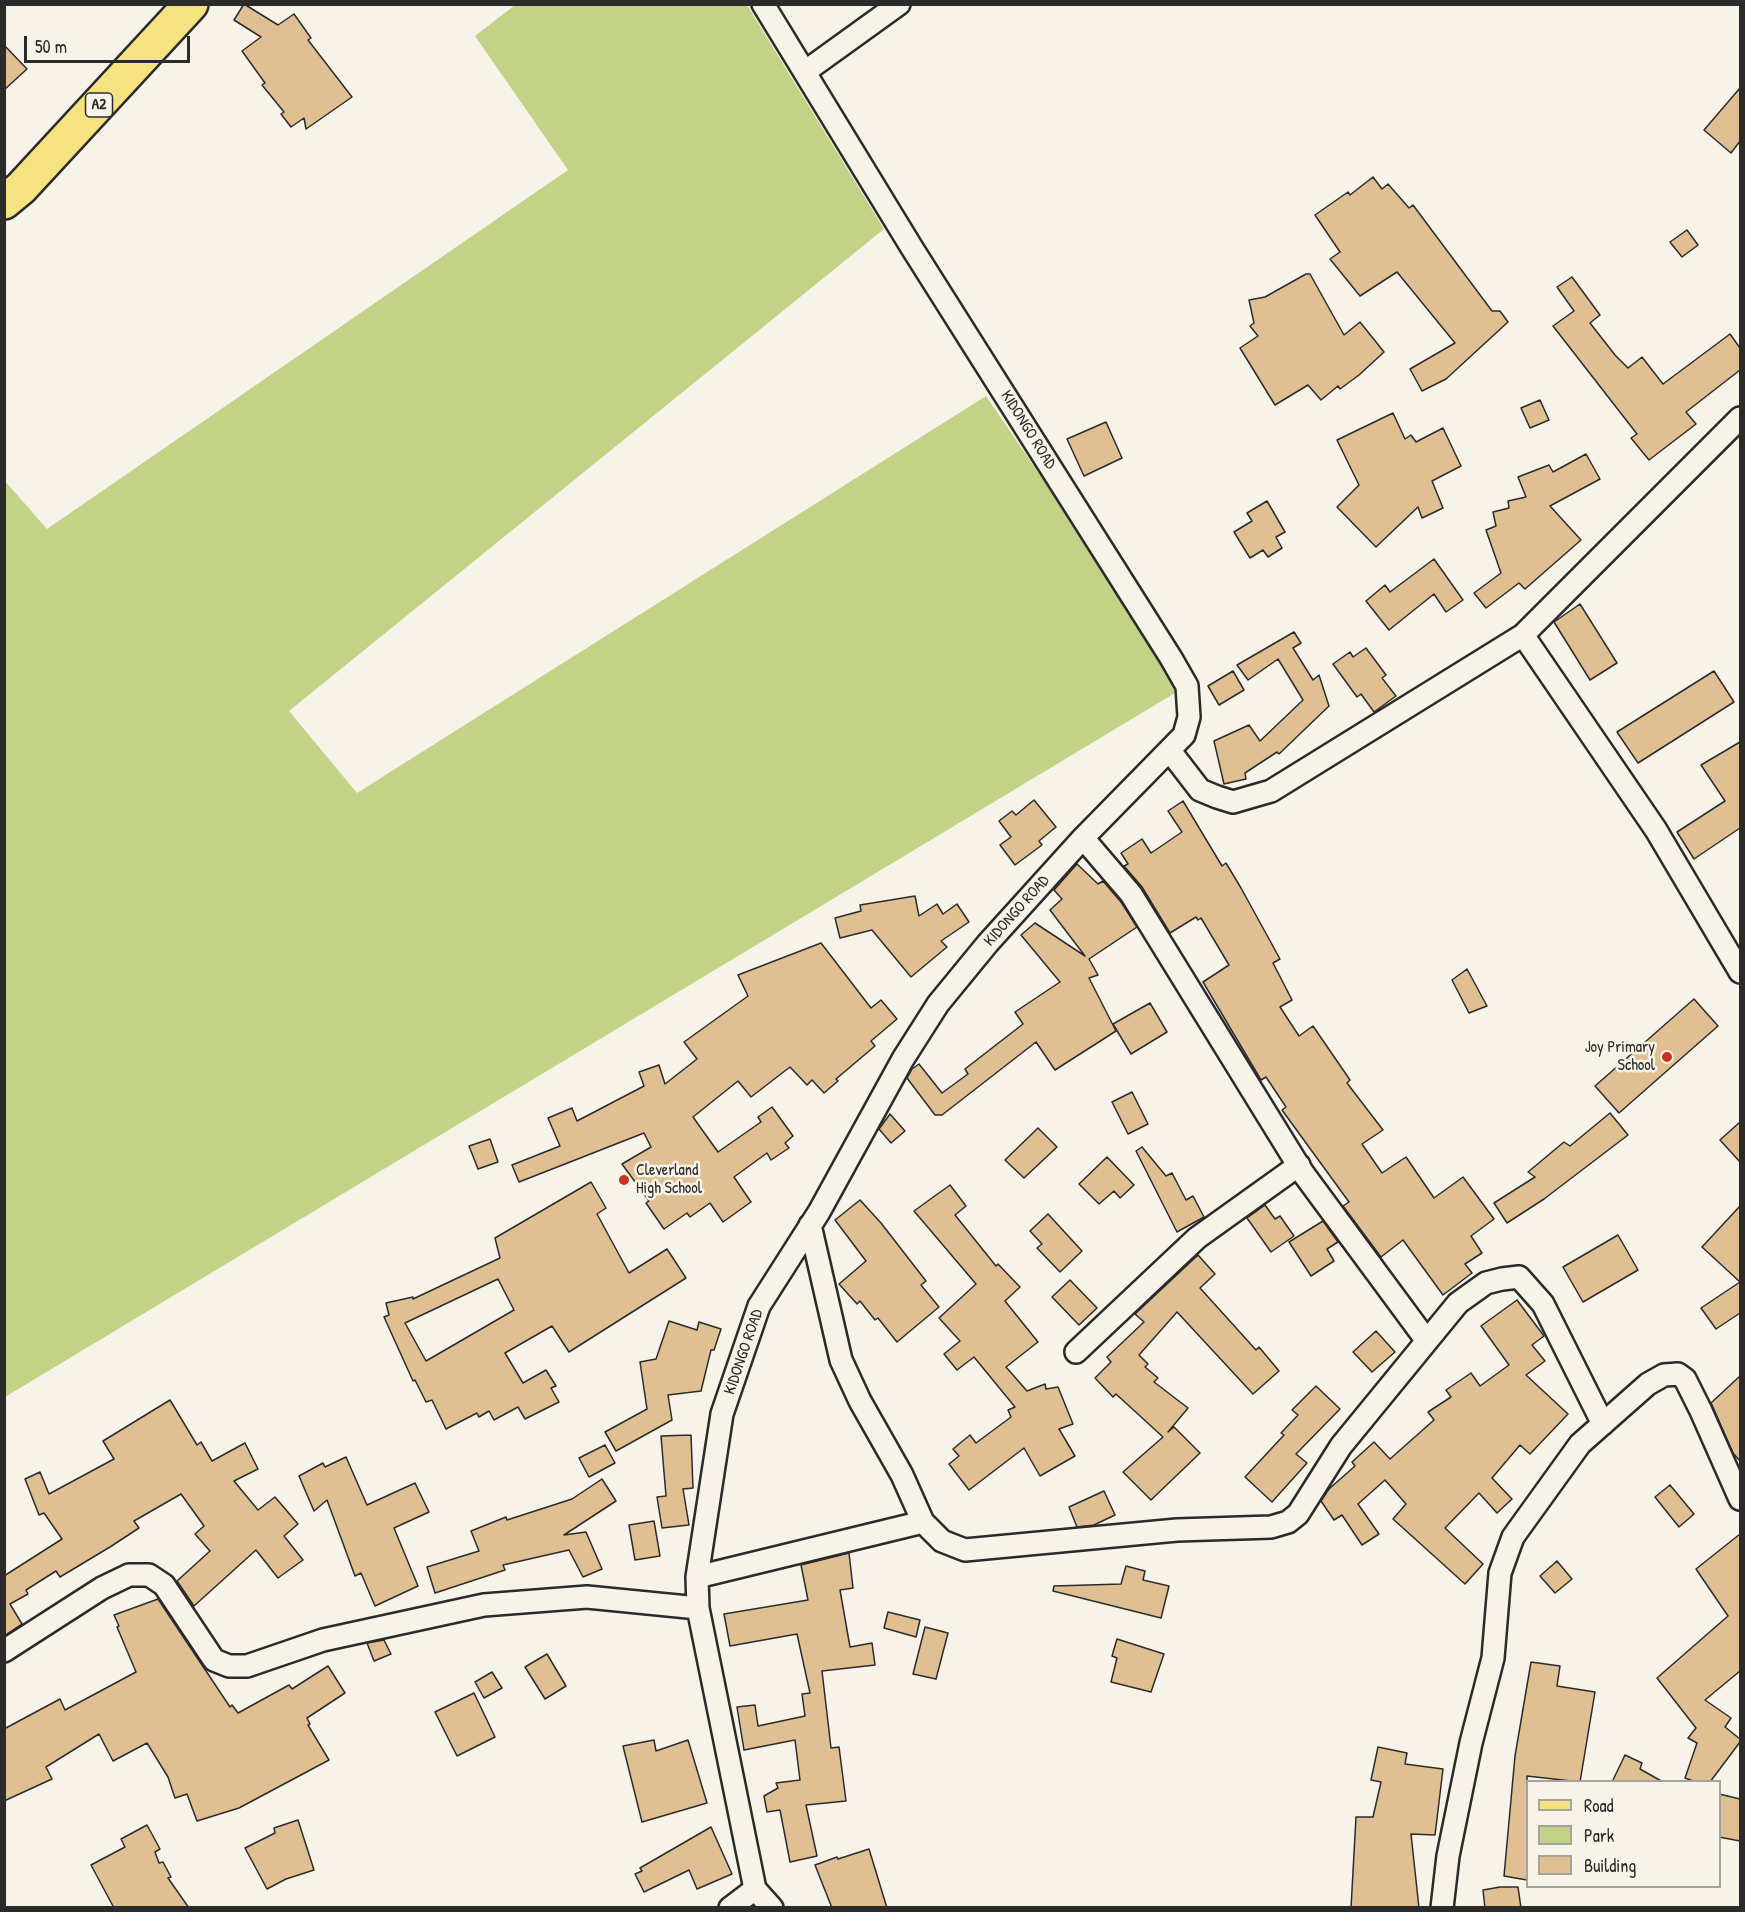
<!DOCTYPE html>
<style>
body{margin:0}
#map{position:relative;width:1745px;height:1912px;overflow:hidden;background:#f7f3e8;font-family:"Patrick Hand",sans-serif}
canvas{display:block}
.frame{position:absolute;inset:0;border:6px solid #2b2b2b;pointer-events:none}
.legend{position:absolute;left:1526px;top:1780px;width:195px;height:108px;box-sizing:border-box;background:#f7f3e8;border:2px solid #a5a39c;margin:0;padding:8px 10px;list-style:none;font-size:18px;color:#2b2b2b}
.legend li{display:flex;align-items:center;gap:12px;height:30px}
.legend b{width:30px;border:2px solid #a5a39c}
.scale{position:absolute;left:24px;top:36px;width:166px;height:27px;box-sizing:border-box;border:3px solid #2b2b2b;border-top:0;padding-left:8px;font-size:18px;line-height:21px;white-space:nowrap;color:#2b2b2b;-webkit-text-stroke:4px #f7f3e8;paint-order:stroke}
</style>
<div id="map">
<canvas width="1745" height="1912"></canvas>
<div class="frame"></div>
<ul class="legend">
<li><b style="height:8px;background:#f5e382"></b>Road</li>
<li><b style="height:16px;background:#c2d286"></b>Park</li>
<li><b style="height:16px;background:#e0c093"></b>Building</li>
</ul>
<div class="scale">50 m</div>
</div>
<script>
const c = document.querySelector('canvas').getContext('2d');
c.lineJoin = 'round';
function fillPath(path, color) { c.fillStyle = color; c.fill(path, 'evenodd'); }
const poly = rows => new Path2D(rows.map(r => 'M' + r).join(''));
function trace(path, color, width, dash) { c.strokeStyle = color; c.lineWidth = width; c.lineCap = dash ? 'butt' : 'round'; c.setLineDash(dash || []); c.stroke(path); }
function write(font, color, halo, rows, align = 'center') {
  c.font = font + ' "Patrick Hand",sans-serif'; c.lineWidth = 5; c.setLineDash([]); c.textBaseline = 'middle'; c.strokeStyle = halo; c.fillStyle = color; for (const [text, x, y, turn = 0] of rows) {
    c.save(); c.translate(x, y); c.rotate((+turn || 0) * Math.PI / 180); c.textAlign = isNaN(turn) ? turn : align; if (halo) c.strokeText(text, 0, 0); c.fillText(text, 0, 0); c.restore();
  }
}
fillPath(poly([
 [515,5,747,5,884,229,289,711,357,793,986,396,1185,687,5,1397,4,480,47,529,568,170,475,36]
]), '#c2d286');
const building = poly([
 [244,4,278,25,294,14,311,38,308,40,352,97,306,129,304,118,291,127,281,114,284,112,262,85,265,83,242,51,261,37,234,20,244,4],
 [4,45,27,69,4,90,4,45],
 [1740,88,1740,141,1731,153,1704,130,1740,88],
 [1373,177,1382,189,1388,184,1409,208,1413,205,1492,311,1500,311,1508,322,1446,379,1422,391,1410,369,1455,343,1397,272,1360,296,1330,259,1340,252,1315,215,1348,192,1350,195,1373,177],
 [1687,230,1698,245,1682,257,1670,242,1687,230],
 [1306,274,1310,274,1344,335,1360,322,1384,352,1359,375,1340,389,1338,386,1321,400,1308,385,1275,405,1240,348,1258,336,1250,326,1254,323,1249,300,1265,297,1306,274],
 [1572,277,1600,315,1590,323,1615,355,1628,368,1642,357,1663,384,1730,334,1740,348,1740,370,1686,412,1696,424,1649,460,1631,438,1637,434,1553,326,1574,311,1557,287,1572,277],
 [1540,400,1549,420,1530,428,1521,408,1540,400],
 [1393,413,1405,439,1411,435,1416,442,1443,428,1461,466,1432,481,1443,508,1422,518,1418,507,1376,547,1337,507,1359,485,1337,440,1393,413],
 [1106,422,1122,458,1084,476,1067,439,1106,422],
 [1586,454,1600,479,1550,506,1581,540,1525,589,1519,583,1486,608,1474,593,1501,573,1486,530,1496,526,1493,512,1509,508,1508,501,1526,497,1518,477,1549,465,1553,472,1586,454],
 [1267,501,1285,532,1276,537,1282,548,1268,557,1263,550,1250,558,1234,532,1252,521,1247,513,1267,501],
 [1434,559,1463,600,1446,612,1434,594,1389,630,1366,601,1385,585,1390,592,1434,559],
 [1580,604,1617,663,1590,680,1554,622,1580,604],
 [1294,632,1301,643,1293,648,1313,680,1319,675,1329,706,1279,754,1277,752,1245,773,1246,779,1224,784,1214,741,1249,725,1260,741,1303,700,1278,659,1248,680,1237,665,1294,632],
 [1366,648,1386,675,1382,678,1396,696,1374,712,1361,694,1357,697,1333,664,1350,652,1353,657,1366,648],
 [1233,671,1244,690,1219,705,1208,686,1233,671],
 [1714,671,1734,702,1638,763,1617,732,1714,671],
 [1740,742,1740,828,1694,859,1677,832,1725,801,1701,765,1740,742],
 [1034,800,1056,827,1039,841,1042,845,1015,865,1000,845,1011,837,999,821,1012,811,1016,815,1034,800],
 [1183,801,1222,866,1226,863,1241,888,1280,959,1273,963,1292,1000,1280,1007,1299,1036,1313,1026,1350,1080,1347,1083,1383,1130,1362,1144,1382,1173,1406,1157,1434,1198,1463,1177,1494,1219,1471,1236,1482,1253,1465,1264,1472,1273,1443,1295,1403,1240,1381,1257,1343,1206,1349,1202,1282,1110,1286,1107,1266,1077,1261,1080,1203,982,1229,965,1201,918,1198,920,1196,917,1170,933,1142,887,1124,866,1128,864,1121,853,1142,839,1151,853,1182,832,1168,811,1183,801],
 [1077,864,1098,884,1103,881,1121,902,1137,927,1089,959,1098,975,1089,978,1116,1031,1055,1070,1036,1042,942,1115,935,1115,907,1078,912,1069,919,1064,942,1093,968,1074,965,1069,1023,1024,1015,1012,1060,982,1021,935,1035,923,1085,956,1050,910,1062,899,1054,890,1077,864],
 [915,896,919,916,937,904,943,914,957,904,969,922,941,941,947,947,911,977,872,930,840,938,835,918,861,911,860,905,915,896],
 [821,943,871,1008,881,1000,897,1019,871,1041,875,1046,836,1079,838,1081,824,1093,812,1080,807,1085,790,1067,751,1097,738,1081,693,1117,718,1152,761,1122,758,1117,772,1107,793,1136,785,1143,789,1148,771,1160,767,1153,734,1177,751,1202,723,1222,710,1203,690,1217,687,1213,664,1229,646,1203,649,1201,622,1164,651,1147,644,1133,519,1182,512,1165,560,1146,548,1118,572,1108,577,1121,644,1086,639,1072,659,1065,665,1084,697,1059,684,1042,748,996,738,975,821,943],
 [1467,969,1487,1006,1469,1013,1452,980,1467,969],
 [1694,999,1718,1026,1619,1113,1595,1086,1694,999],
 [1150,1003,1167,1032,1131,1054,1113,1024,1150,1003],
 [1132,1092,1148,1124,1128,1134,1112,1102,1132,1092],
 [1610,1113,1628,1135,1544,1199,1507,1223,1494,1203,1535,1177,1528,1172,1564,1142,1570,1146,1610,1113],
 [890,1114,905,1131,891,1143,879,1129,890,1114],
 [1740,1122,1740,1162,1720,1140,1740,1122],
 [1038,1128,1057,1147,1024,1178,1005,1160,1038,1128],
 [490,1139,498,1162,478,1169,469,1146,490,1139],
 [1142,1147,1166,1176,1172,1173,1186,1200,1193,1196,1204,1217,1177,1232,1136,1151,1142,1147],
 [1107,1157,1134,1185,1120,1198,1114,1191,1099,1204,1079,1184,1107,1157],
 [591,1182,606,1208,597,1214,629,1273,667,1249,686,1278,569,1352,552,1326,505,1353,523,1383,546,1370,556,1386,551,1388,559,1402,525,1419,518,1407,494,1420,489,1411,479,1417,477,1413,446,1429,432,1400,426,1402,415,1380,413,1381,384,1317,389,1315,386,1303,413,1297,413,1299,500,1258,495,1238,591,1182],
 [498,1279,514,1310,426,1361,405,1323,498,1279],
 [950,1185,966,1206,955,1215,996,1266,998,1264,1020,1287,1005,1301,1038,1342,1006,1367,1027,1391,1045,1384,1046,1389,1058,1387,1073,1424,1059,1429,1075,1456,1040,1476,1024,1448,969,1490,949,1464,959,1456,953,1449,970,1435,976,1443,1011,1417,1008,1410,1015,1407,974,1357,957,1370,944,1354,960,1341,939,1318,976,1284,914,1211,950,1185],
 [860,1200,881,1223,926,1281,921,1285,939,1307,897,1342,878,1318,875,1320,860,1301,857,1304,839,1284,866,1261,835,1220,860,1200],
 [1265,1205,1275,1219,1280,1216,1294,1236,1271,1252,1247,1218,1265,1205],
 [1740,1206,1740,1313,1716,1329,1701,1308,1740,1282,1702,1247,1740,1206],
 [1048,1214,1082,1251,1060,1272,1037,1248,1042,1244,1030,1231,1048,1214],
 [1323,1221,1338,1242,1327,1249,1334,1261,1311,1276,1289,1242,1323,1221],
 [1618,1235,1638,1270,1583,1302,1563,1267,1618,1235],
 [1198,1255,1215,1274,1200,1288,1256,1350,1259,1347,1279,1371,1253,1394,1177,1312,1139,1355,1148,1364,1145,1367,1158,1378,1154,1382,1188,1408,1168,1432,1174,1427,1200,1453,1151,1500,1123,1472,1163,1437,1116,1394,1113,1397,1095,1378,1111,1362,1107,1357,1144,1322,1135,1314,1198,1255],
 [1070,1280,1097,1308,1079,1325,1052,1297,1070,1280],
 [1517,1300,1544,1336,1532,1345,1545,1361,1526,1375,1568,1414,1530,1454,1520,1445,1492,1478,1512,1499,1497,1513,1479,1493,1445,1528,1483,1564,1465,1584,1393,1519,1406,1504,1385,1480,1358,1504,1379,1534,1362,1545,1342,1515,1334,1520,1321,1501,1329,1489,1355,1466,1352,1462,1374,1442,1390,1459,1434,1420,1428,1412,1451,1397,1446,1390,1471,1373,1480,1386,1509,1365,1481,1326,1517,1300],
 [669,1321,697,1330,699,1322,721,1329,714,1350,711,1350,701,1391,668,1395,672,1420,616,1451,605,1432,647,1409,640,1362,656,1359,669,1321],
 [1376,1331,1395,1352,1372,1372,1353,1352,1376,1331],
 [1740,1376,1740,1461,1733,1453,1711,1403,1740,1376],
 [1316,1386,1340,1409,1296,1454,1307,1463,1272,1502,1245,1477,1284,1435,1281,1433,1298,1415,1292,1410,1316,1386],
 [170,1400,197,1445,201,1442,212,1461,245,1443,258,1469,234,1481,258,1510,275,1497,298,1524,284,1536,303,1560,278,1578,256,1550,194,1606,177,1581,210,1551,195,1534,204,1526,181,1494,134,1521,139,1528,110,1547,60,1577,56,1571,26,1590,28,1594,10,1604,22,1624,4,1636,4,1576,62,1539,44,1513,39,1515,25,1479,40,1472,49,1494,114,1459,103,1441,170,1400],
 [691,1435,693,1488,683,1489,689,1525,662,1528,657,1497,666,1496,661,1436,691,1435],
 [605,1445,615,1463,589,1477,579,1458,605,1445],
 [346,1457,367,1505,415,1483,429,1512,394,1528,418,1586,375,1606,361,1573,355,1576,327,1500,314,1511,299,1476,323,1463,325,1467,346,1457],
 [602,1479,616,1501,564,1535,586,1532,602,1569,583,1577,569,1550,503,1565,505,1570,435,1593,427,1567,479,1551,471,1531,506,1517,507,1520,572,1499,602,1479],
 [1670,1485,1694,1514,1679,1527,1655,1497,1670,1485],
 [1104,1491,1115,1515,1094,1525,1077,1527,1069,1507,1104,1491],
 [654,1521,660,1556,635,1560,629,1525,654,1521],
 [1740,1534,1740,1671,1705,1700,1731,1718,1725,1727,1740,1739,1740,1742,1710,1782,1696,1782,1685,1778,1697,1743,1688,1738,1696,1728,1657,1678,1728,1616,1696,1569,1740,1534],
 [849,1553,853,1588,840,1590,850,1647,872,1643,875,1665,822,1671,831,1748,839,1747,846,1801,806,1805,817,1856,790,1862,780,1810,767,1812,764,1796,778,1788,776,1783,800,1780,795,1740,744,1750,737,1707,755,1705,758,1726,805,1716,802,1694,810,1693,797,1634,730,1646,724,1614,808,1600,801,1565,849,1553],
 [1557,1561,1572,1579,1555,1593,1540,1576,1557,1561],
 [1126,1566,1145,1571,1143,1580,1169,1586,1161,1618,1053,1591,1054,1586,1121,1584,1126,1566],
 [158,1599,230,1707,232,1705,238,1713,289,1685,292,1689,328,1666,345,1693,307,1718,310,1724,308,1725,329,1760,239,1808,197,1821,187,1794,175,1798,168,1777,147,1743,113,1761,99,1734,46,1767,52,1779,4,1801,4,1729,60,1699,65,1710,136,1672,117,1627,119,1626,114,1615,158,1599],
 [888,1612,920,1620,916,1637,884,1628,888,1612],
 [925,1627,948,1633,936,1679,913,1674,925,1627],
 [1117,1639,1164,1654,1151,1692,1111,1682,1117,1658,1112,1656,1117,1639],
 [384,1640,391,1654,374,1661,367,1643,384,1640],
 [547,1654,566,1686,545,1699,525,1667,547,1654],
 [1531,1662,1560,1666,1557,1686,1595,1692,1580,1782,1527,1776,1527,1880,1504,1876,1515,1756,1531,1662],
 [492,1672,502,1688,484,1698,475,1682,492,1672],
 [474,1693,495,1737,457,1756,435,1712,474,1693],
 [654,1740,656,1751,688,1740,707,1803,642,1822,623,1746,654,1740],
 [1378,1747,1407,1753,1405,1764,1443,1769,1435,1835,1411,1834,1419,1908,1351,1908,1356,1817,1373,1817,1381,1782,1371,1780,1378,1747],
 [1625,1755,1642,1763,1640,1769,1663,1782,1612,1782,1625,1755],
 [1719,1794,1740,1799,1740,1841,1719,1837,1719,1794],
 [298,1820,314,1870,286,1879,267,1889,245,1848,275,1833,274,1828,298,1820],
 [147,1825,160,1849,155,1852,159,1863,163,1862,171,1877,168,1878,189,1908,114,1908,91,1865,125,1847,121,1839,147,1825],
 [711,1827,732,1874,697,1889,689,1870,644,1892,635,1874,642,1871,640,1868,711,1827],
 [869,1849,887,1908,832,1908,815,1865,837,1857,838,1859,869,1849],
 [1500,1887,1518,1887,1521,1908,1485,1908,1483,1890,1500,1887]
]);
fillPath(building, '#e0c093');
trace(building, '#2b2b2b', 1.5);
const minor = poly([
 [763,4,912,248,1171,658,1187,686,1189,717,1184,735,1083,838,988,943,938,1004,903,1059,819,1212,759,1306,722,1414,697,1577,698,1608,755,1889,772,1908],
 [806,71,899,4],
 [1523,635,1656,830,1740,972],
 [1170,751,1200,790,1217,797,1233,802,1271,791,1523,635,1740,418],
 [1083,838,1131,894,1303,1173,1427,1341],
 [810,1225,841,1360,860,1401,902,1475,923,1522,942,1541,965,1550,1177,1530,1271,1527,1288,1522,1298,1514,1341,1446,1458,1303,1486,1283,1502,1279,1519,1277,1543,1304,1603,1424],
 [1076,1352,1197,1238,1299,1165],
 [697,1577,923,1522],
 [4,1651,102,1588,129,1575,149,1575,164,1585,214,1660,229,1666,247,1666,323,1640,484,1605,587,1597,698,1608],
 [730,1908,755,1889],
 [1442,1908,1448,1856,1471,1743,1493,1658,1500,1573,1513,1537,1580,1444,1648,1384,1664,1375,1678,1374,1685,1379,1701,1411,1740,1499]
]);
const primary = poly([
 [4,202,21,188,191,4]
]);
trace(minor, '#2b2b2b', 26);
trace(primary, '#2b2b2b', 38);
trace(minor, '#f7f3e8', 21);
trace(primary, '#f5e382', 33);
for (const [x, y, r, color] of [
 [1667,1057,6,"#c8321e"],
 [624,1180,6,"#c8321e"]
]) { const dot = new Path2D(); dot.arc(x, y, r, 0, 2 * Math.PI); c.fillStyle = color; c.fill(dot); trace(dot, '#f7f3e8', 2); }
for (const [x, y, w] of [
 [99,105,27]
]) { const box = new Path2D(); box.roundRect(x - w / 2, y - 12, w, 24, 4.5); c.fillStyle = '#f7f3e8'; c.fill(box); trace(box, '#2b2b2b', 1.5); }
write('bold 15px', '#2b2b2b', null, [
 ["A2",99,105]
]);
write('16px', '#2b2b2b', '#f7f3e8', [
 ["KIDONGO ROAD",1028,430,58],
 ["KIDONGO ROAD",1017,911,-48],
 ["KIDONGO ROAD",744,1352,-71]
]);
write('16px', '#2b2b2b', '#f7f3e8', [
 ["Joy Primary",1655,1048],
 ["School",1655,1066],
 ["Cleverland",636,1171,"left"],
 ["High School",636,1189,"left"]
], 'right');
</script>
